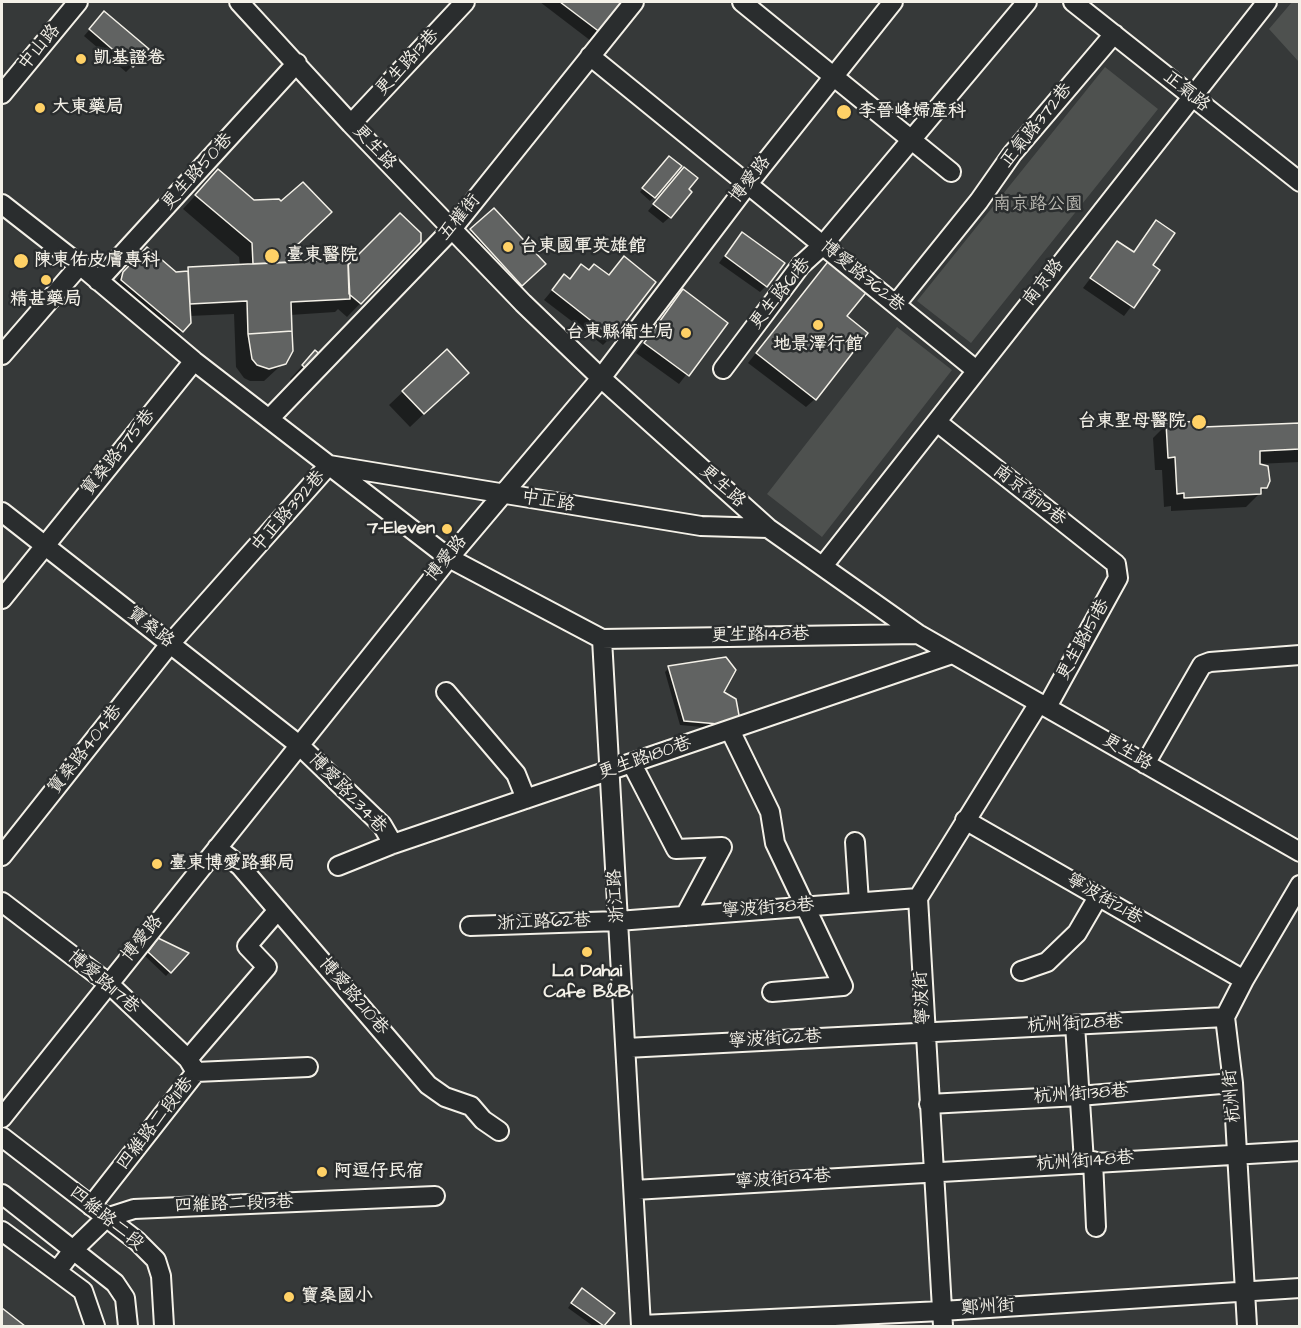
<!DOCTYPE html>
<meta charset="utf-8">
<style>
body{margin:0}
#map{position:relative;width:1301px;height:1328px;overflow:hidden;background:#363939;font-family:"Architects Daughter",sans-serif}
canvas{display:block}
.frame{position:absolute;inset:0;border:3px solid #f4f1e8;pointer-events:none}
</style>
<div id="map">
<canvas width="1301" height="1328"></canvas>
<div class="frame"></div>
</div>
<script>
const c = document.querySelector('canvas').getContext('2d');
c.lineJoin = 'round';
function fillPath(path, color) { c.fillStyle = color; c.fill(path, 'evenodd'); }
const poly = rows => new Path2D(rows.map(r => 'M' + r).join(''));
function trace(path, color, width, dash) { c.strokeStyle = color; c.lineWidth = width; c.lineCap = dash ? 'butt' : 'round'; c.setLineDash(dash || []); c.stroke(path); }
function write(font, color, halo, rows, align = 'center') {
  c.font = font + ' "Architects Daughter","LXGW WenKai TC",sans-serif'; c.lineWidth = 5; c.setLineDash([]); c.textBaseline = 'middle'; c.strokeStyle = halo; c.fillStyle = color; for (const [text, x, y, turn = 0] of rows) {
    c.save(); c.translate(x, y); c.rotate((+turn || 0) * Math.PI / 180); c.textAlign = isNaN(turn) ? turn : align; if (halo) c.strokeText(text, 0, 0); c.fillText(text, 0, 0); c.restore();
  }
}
fillPath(poly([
 [1292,2,1299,2,1299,62,1269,29],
 [1105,67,1158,109,971,343,917,301],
 [897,327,952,370,822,537,767,494]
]), '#4e514f');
fillPath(poly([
 [540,2,624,2,591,41],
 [98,20,132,66,126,72,84,36],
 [665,162,654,197,650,201,640,192],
 [677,175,670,217,663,223,648,211],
 [205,185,294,247,295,263,347,268,420,242,347,317,338,309,335,312,290,315,290,357,264,381,250,381,244,378,236,367,234,314,189,316,182,330,169,344,110,287,147,249,175,273,185,273,189,269,240,266,239,257,183,209],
 [494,210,544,264,515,291,465,237],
 [1157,222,1151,265,1158,271,1124,316,1083,288,1117,243,1132,253],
 [736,240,766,286,760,292,719,263],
 [624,258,611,337,603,345,544,300,564,276,569,280,581,266,588,272,608,276],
 [830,261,845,317,815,399,806,407,748,363],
 [683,291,726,323,679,384,636,353],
 [446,351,453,386,410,427,389,405],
 [315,352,304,392,290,379],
 [1167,424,1201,429,1300,424,1300,462,1257,464,1266,487,1246,507,1171,511,1171,506,1164,507,1162,470,1155,470,1153,438],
 [669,668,722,693,735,730,680,725,665,672],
 [154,944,186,954,166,976,145,956],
 [578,1294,612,1313,602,1326,593,1326,568,1308],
 [2,1310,23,1326,2,1326]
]), '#0007');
const building = poly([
 [560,2,625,2,601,33,560,2],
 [104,11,149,49,133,67,89,29,104,11],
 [669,156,682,166,655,198,642,188,669,156],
 [684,167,698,178,689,189,692,192,671,218,653,204,684,167],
 [218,169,254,200,279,199,281,201,303,182,332,212,295,247,296,262,253,264,252,243,195,195,218,169],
 [494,208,546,264,522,286,470,229,494,208],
 [400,213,421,233,421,242,361,304,349,294,348,265,400,213],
 [1156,220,1175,233,1153,265,1160,270,1134,308,1090,278,1117,241,1134,252,1156,220],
 [742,232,785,263,767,287,725,256,742,232],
 [147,247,176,272,188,271,191,323,183,332,121,280,123,272,147,247],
 [624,256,656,282,613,338,552,290,564,274,570,279,581,264,589,270,594,264,609,275,624,256],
 [348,259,350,299,291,302,292,331,248,334,247,301,190,304,188,267,348,259],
 [830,259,869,289,847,316,868,333,816,400,756,353,830,259],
 [683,289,728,323,689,376,644,343,683,289],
 [292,331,293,351,286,364,269,369,257,365,252,359,248,334,292,331],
 [447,349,469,373,424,414,402,391,447,349],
 [315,350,332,365,318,380,302,365,315,350],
 [1202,421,1203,427,1300,423,1300,449,1260,451,1260,464,1268,466,1270,481,1267,488,1261,488,1261,494,1184,498,1184,493,1177,494,1175,457,1168,458,1166,423,1202,421],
 [726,657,736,670,724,692,736,699,741,726,684,721,668,666,726,657],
 [158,938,189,953,171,973,148,952,158,938],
 [582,1288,615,1313,604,1326,571,1303,582,1288],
 [2,1308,25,1326,2,1326,2,1308]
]);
fillPath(building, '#616362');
trace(building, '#f4f1e8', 1.5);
const minor = poly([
 [239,2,351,124,523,303,601,378,768,528,918,634,1300,852],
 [742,2,951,172],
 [1073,2,1300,182],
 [590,56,976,370],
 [2,94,78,2],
 [351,124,465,2],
 [2,204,80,265,194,361,449,558,602,639,918,634],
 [98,281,297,63],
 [896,304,979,201,1012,154,1114,34],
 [2,355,80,265],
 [723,369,801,265,823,245,1027,2],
 [269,419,451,230,634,2],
 [937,422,1116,564,1118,578,1047,707],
 [2,512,299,745,382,825,393,844],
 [823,566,1267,2],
 [2,599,194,361],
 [602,639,641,1326],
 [446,692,516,774,526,799],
 [730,730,770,812,775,843,843,986,772,992],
 [632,764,676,849,722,847,685,916],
 [1145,764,1202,665,1210,662,1300,655],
 [965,820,1244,980],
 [855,842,859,902],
 [217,848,240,866,428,1085,445,1097,471,1106,483,1120,499,1131],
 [2,856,170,644,329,465,701,526,768,528],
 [338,866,393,844,952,654],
 [2,902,108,983,188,1059,196,1072],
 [470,926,618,921,918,898],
 [1021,971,1047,962,1077,933,1098,897],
 [1075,1025,1084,1162],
 [626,1048,1225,1017],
 [188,1059,267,967,247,946,278,910],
 [929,1104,1079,1096,1233,1083],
 [2,1118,449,558,601,378,748,184,893,2],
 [2,1137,137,1241,156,1260,161,1276,164,1326],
 [1093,1161,1096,1227],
 [634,1190,1300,1151],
 [2,1194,115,1283,125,1298,128,1326],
 [91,1206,196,1072,308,1067],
 [2,1231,83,1291,95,1326],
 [57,1271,74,1249,106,1218,134,1209,435,1196],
 [641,1325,942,1311,1300,1288],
 [943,1326,918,898,1039,703],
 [1247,1326,1233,1083,1225,1017,1244,980,1300,885]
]);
trace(minor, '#f4f1e8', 22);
trace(minor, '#2a2d2e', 18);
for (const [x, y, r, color] of [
 [81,59,6,"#ffd166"],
 [40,108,6,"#ffd166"],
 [844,112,8,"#ffd166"],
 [508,247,6,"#ffd166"],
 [272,256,8,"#ffd166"],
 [21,261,8,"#ffd166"],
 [46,280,6,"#ffd166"],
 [818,325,6,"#ffd166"],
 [686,333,6,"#ffd166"],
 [1199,422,8,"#ffd166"],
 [447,529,6,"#ffd166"],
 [157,864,6,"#ffd166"],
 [587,952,6,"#ffd166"],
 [322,1172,6,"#ffd166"],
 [289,1297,6,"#ffd166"]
]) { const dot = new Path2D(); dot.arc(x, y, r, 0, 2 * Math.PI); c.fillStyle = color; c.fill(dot); trace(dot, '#2a2d2e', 2); }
write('18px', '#f4f1e8', '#2a2d2e', [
 ["中山路",40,48,-50],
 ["更生路13巷",408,63,-47],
 ["正氣路",1186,92,39],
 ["正氣路372巷",1037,126,-51],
 ["更生路",374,148,47],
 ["更生路50巷",198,172,-48],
 ["博愛路",751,180,-52],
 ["五權街",460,218,-50],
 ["博愛路362巷",862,277,39],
 ["南京路",1044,283,-52],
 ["更生路61巷",781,294,-51],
 ["寶桑路375巷",119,453,-51],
 ["更生路",722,487,42],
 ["南京街119巷",1029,496,38],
 ["中正路",548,502,9],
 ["中正路392巷",289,512,-49],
 ["博愛路",447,559,-51],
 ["寶桑路",150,628,38],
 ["更生路148巷",760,636,-1],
 ["更生路151巷",1084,640,-61],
 ["寶桑路404巷",86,750,-52],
 ["更生路",1127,753,30],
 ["更生路180巷",645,759,-19],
 ["博愛路234巷",347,794,46],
 ["浙江路",617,896,-93],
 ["寧波街21巷",1104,900,30],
 ["寧波街38巷",768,909,-4],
 ["浙江路62巷",544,923,-2],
 ["博愛路",143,939,-51],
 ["博愛路117巷",103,983,40],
 ["博愛路210巷",353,997,49],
 ["寧波街",923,998,-93],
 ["杭州街128巷",1075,1025,-3],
 ["寧波街62巷",775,1040,-3],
 ["杭州街138巷",1081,1095,-4],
 ["杭州街",1233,1096,-95],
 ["四維路二段11巷",156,1124,-52],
 ["杭州街148巷",1085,1162,-4],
 ["寧波街84巷",783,1180,-4],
 ["四維路二段13巷",234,1205,-2],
 ["四維路二段",106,1219,39],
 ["鄭州街",988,1308,-3]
]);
write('bold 18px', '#f4f1e8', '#2a2d2e', [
 ["凱基證卷",93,59],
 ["大東藥局",52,108],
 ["李晉峰婦產科",858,112],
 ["台東國軍英雄館",520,247],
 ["臺東醫院",286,256],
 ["陳東佑皮膚專科",34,261],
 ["精甚藥局",46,300,"center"],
 ["台東縣衛生局",674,333,"right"],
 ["地景澤行館",818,345,"center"],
 ["台東聖母醫院",1186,422,"right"],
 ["7-Eleven",435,529,"right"],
 ["臺東博愛路郵局",169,864],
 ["La Dahai",587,972,"center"],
 ["Cafe B&B",587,993,"center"],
 ["阿逗仔民宿",334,1172],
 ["寶桑國小",301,1297]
], 'left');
write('18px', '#bab9b2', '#2a2d2e', [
 ["南京路公園",1038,205]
]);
</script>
